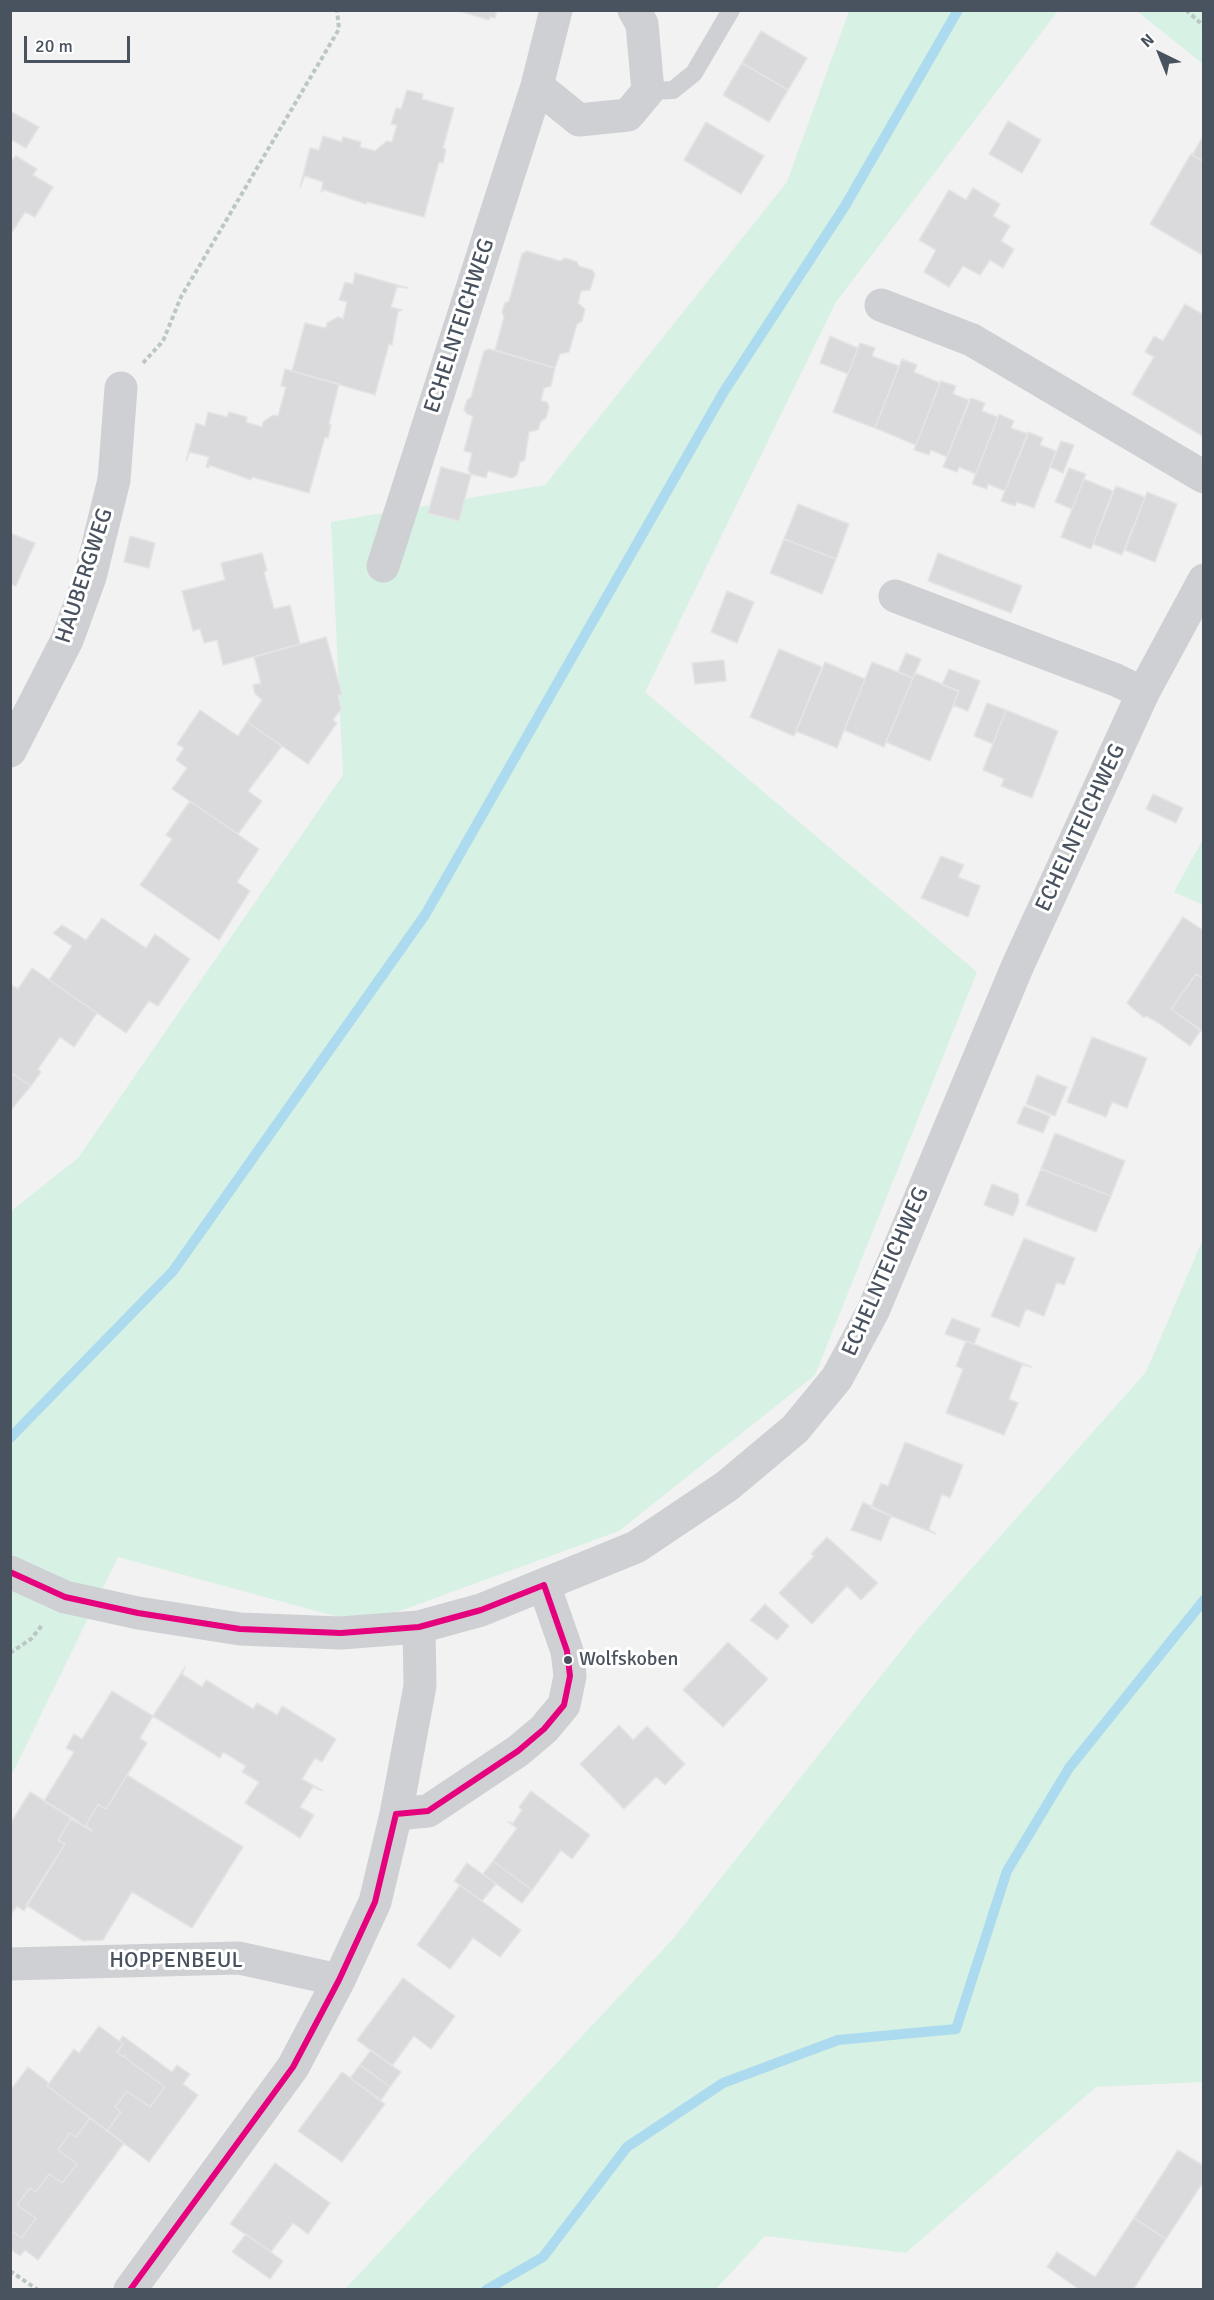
<!DOCTYPE html>
<style>
body{margin:0}
#map{position:relative;width:1214px;height:2300px;overflow:hidden;background:#f3f2f2;font-family:Signika,sans-serif}
canvas{display:block}
.frame{position:absolute;inset:0;border:12px solid #49525f;pointer-events:none}
.north{position:absolute;left:1130px;top:24px;width:60px;height:60px;-webkit-text-stroke:4px #fff;paint-order:stroke;rotate:317deg;font-size:16px;font-weight:700;line-height:24px;text-align:center;color:#49525f}
.north::after{content:'';display:block;margin:auto;width:21px;height:27px;background:#49525f;clip-path:polygon(50% 0,100% 100%,50% 72%,0 100%)}
.scale{position:absolute;left:24px;top:36px;width:106px;height:27px;box-sizing:border-box;border:3px solid #49525f;border-top:0;padding-left:8px;font-size:18px;line-height:21px;white-space:nowrap;color:#49525f;-webkit-text-stroke:4px #fff;paint-order:stroke}
</style>
<div id="map">
<canvas width="1214" height="2300"></canvas>
<div class="frame"></div>
<div class="north">N</div>
<div class="scale">20 m</div>
</div>
<script>
const c = document.querySelector('canvas').getContext('2d');
c.lineJoin = 'round';
function fillPath(path, color) { c.fillStyle = color; c.fill(path, 'evenodd'); }
const poly = rows => new Path2D(rows.map(r => 'M' + r).join(''));
function trace(path, color, width, dash) { c.strokeStyle = color; c.lineWidth = width; c.lineCap = dash ? 'butt' : 'round'; c.setLineDash(dash || []); c.stroke(path); }
function write(font, color, halo, rows, align = 'center') {
  c.font = font + ' Signika,sans-serif'; c.lineWidth = 6; c.setLineDash([]); c.textBaseline = 'middle'; c.strokeStyle = halo; c.fillStyle = color; for (const [text, x, y, turn = 0] of rows) {
    c.save(); c.translate(x, y); c.rotate((+turn || 0) * Math.PI / 180); c.textAlign = isNaN(turn) ? turn : align; if (halo) c.strokeText(text, 0, 0); c.fillText(text, 0, 0); c.restore();
  }
}
fillPath(poly([
 [849,11,1058,11,836,302,645,692,977,972,815,1375,619,1531,364,1624,118,1557,11,1776,11,1211,78,1158,343,775,331,522,545,485,787,182],
 [1137,11,1203,11,1203,64],
 [1203,839,1203,905,1174,892],
 [1203,1239,1203,2082,1096,2087,906,2253,765,2236,716,2289,345,2289,672,1940,918,1629,1146,1372]
]), '#d7f1e4');
trace(poly([
 [10,1438,173,1271,425,915,723,393,845,206,958,10],
 [486,2290,543,2257,627,2147,723,2083,838,2040,956,2029,1007,1871,1069,1768,1204,1600]
]), '#acdaef', 10);
const building = poly([
 [456,10,497,10,495,18,490,17,489,20,456,10],
 [761,31,807,58,788,90,742,63,761,31],
 [742,63,788,90,769,122,723,95,742,63],
 [407,90,423,94,422,99,454,108,443,148,446,149,443,163,439,162,424,217,367,202,366,204,324,190,321,192,323,182,305,176,300,187,310,148,319,150,323,136,342,142,343,137,361,142,360,147,375,151,387,141,392,142,397,125,391,124,396,108,401,109,407,90],
 [10,111,39,127,26,148,10,139,10,111],
 [1008,121,1041,140,1022,173,989,154,1008,121],
 [706,122,764,156,741,194,684,160,706,122],
 [1204,135,1204,162,1192,155,1204,135],
 [1191,154,1204,162,1204,256,1150,224,1191,154],
 [16,156,37,169,33,175,53,187,35,217,25,212,11,234,10,157,13,159,16,156],
 [973,188,1000,204,993,216,1010,226,1001,241,1014,249,1003,268,990,260,980,275,963,266,949,287,924,272,936,250,919,240,949,190,966,200,973,188],
 [527,251,560,261,565,258,577,262,579,266,592,270,595,274,590,290,581,291,578,303,585,309,582,321,577,324,569,352,560,354,555,368,495,350,504,317,502,312,505,303,509,301,522,254,527,251],
 [355,273,408,288,397,287,391,307,402,310,398,312,392,345,389,344,375,395,292,371,305,323,326,328,327,323,338,317,343,319,347,302,339,300,345,282,353,284,355,273],
 [1185,304,1204,315,1204,437,1132,394,1154,357,1145,352,1154,336,1163,341,1185,304],
 [830,336,858,348,848,374,820,363,830,336],
 [860,343,875,348,872,356,899,366,875,428,833,412,860,343],
 [489,349,555,368,551,386,544,388,541,401,547,402,549,407,546,418,541,421,538,430,529,432,525,460,520,462,517,475,512,478,488,471,486,478,471,474,468,470,472,453,464,451,473,416,467,414,464,410,467,400,471,397,484,351,489,349],
 [902,359,917,365,914,372,940,383,916,445,875,428,902,359],
 [285,369,339,384,329,424,331,425,328,438,325,437,309,493,252,477,251,480,209,465,209,468,206,467,209,457,190,452,186,461,196,423,205,426,208,412,227,417,229,412,247,417,246,422,262,427,263,422,273,415,278,416,286,387,281,386,285,369],
 [941,381,956,386,953,394,969,400,947,457,931,450,929,455,914,450,941,381],
 [971,398,985,403,982,411,998,417,976,474,959,467,957,472,943,467,971,398],
 [999,414,1014,421,1011,428,1028,434,1005,491,988,484,987,489,972,484,999,414],
 [1028,432,1043,438,1040,445,1056,451,1034,508,1017,502,1015,506,1001,501,1028,432],
 [1061,441,1074,445,1063,473,1050,467,1061,441],
 [441,467,471,475,459,521,428,513,441,467],
 [1069,468,1086,474,1072,509,1055,502,1069,468],
 [1084,479,1113,491,1091,549,1061,537,1084,479],
 [1116,486,1145,497,1122,555,1093,544,1116,486],
 [1147,492,1177,504,1155,562,1125,550,1147,492],
 [798,504,849,524,836,559,784,539,798,504],
 [10,533,35,543,16,586,10,584,10,533],
 [130,536,155,543,149,568,124,562,130,536],
 [784,539,836,559,822,594,770,573,784,539],
 [262,553,267,570,264,572,274,609,290,605,300,644,223,665,217,640,204,643,200,629,193,631,182,591,225,580,221,563,262,553],
 [938,553,1022,586,1011,613,928,581,938,553],
 [727,591,754,602,737,643,711,632,727,591],
 [326,637,342,694,338,696,341,709,333,720,337,723,308,764,247,722,262,700,255,694,253,685,261,683,254,657,326,637],
 [779,649,822,667,794,736,750,717,779,649],
 [906,653,921,659,913,678,898,672,906,653],
 [724,660,726,681,695,684,692,663,724,660],
 [825,662,865,679,837,748,796,731,825,662],
 [872,662,913,678,884,747,844,730,872,662],
 [949,669,980,681,968,711,953,705,959,691,942,685,949,669],
 [915,673,959,691,930,761,886,742,915,673],
 [987,703,1006,710,993,744,974,736,987,703],
 [200,710,238,736,247,722,282,746,248,791,262,801,238,834,172,789,187,768,176,760,184,748,177,744,200,710],
 [1006,710,1058,731,1032,798,1001,786,1004,779,983,770,1006,710],
 [1153,794,1183,808,1176,823,1146,809,1153,794],
 [190,801,259,849,237,882,250,891,219,940,140,885,172,839,166,835,190,801],
 [941,856,964,865,958,877,980,886,968,917,921,898,941,856],
 [1183,917,1204,931,1204,979,1196,974,1171,1009,1201,1030,1190,1046,1160,1024,1146,1016,1144,1018,1127,1003,1183,917],
 [102,918,146,948,155,934,190,959,158,1006,149,1001,126,1033,49,980,72,946,53,933,62,925,86,940,102,918],
 [32,968,97,1013,74,1047,60,1037,38,1069,41,1072,31,1086,10,1072,10,984,18,989,32,968],
 [1196,974,1204,979,1204,1033,1171,1009,1196,974],
 [1092,1037,1147,1058,1127,1108,1112,1102,1106,1117,1067,1102,1092,1037],
 [10,1072,31,1086,10,1111,10,1072],
 [1037,1075,1067,1087,1055,1116,1026,1104,1037,1075],
 [1024,1106,1050,1116,1043,1133,1017,1123,1024,1106],
 [1055,1133,1125,1161,1111,1196,1041,1169,1055,1133],
 [1041,1169,1111,1196,1096,1232,1026,1205,1041,1169],
 [992,1184,1018,1194,1019,1202,1013,1216,984,1205,992,1184],
 [1024,1238,1075,1258,1064,1285,1057,1282,1044,1316,1026,1309,1019,1327,991,1316,1024,1238],
 [952,1318,980,1329,974,1344,945,1334,952,1318],
 [966,1341,1032,1367,1022,1365,1009,1399,1018,1403,1004,1435,946,1413,963,1369,956,1366,966,1341],
 [905,1442,963,1465,950,1498,942,1494,929,1529,936,1534,871,1508,881,1483,888,1486,905,1442],
 [863,1502,891,1516,881,1541,851,1530,863,1502],
 [827,1537,878,1583,861,1600,847,1586,812,1624,779,1593,814,1556,811,1554,827,1537],
 [765,1604,789,1626,777,1640,750,1620,765,1604],
 [728,1642,768,1679,723,1727,683,1690,728,1642],
 [185,1667,182,1674,202,1687,206,1680,253,1709,257,1703,277,1715,282,1706,336,1739,322,1762,315,1758,302,1779,323,1791,313,1787,300,1807,314,1815,300,1838,245,1803,259,1782,242,1772,246,1766,223,1752,220,1758,153,1716,185,1667],
 [112,1691,153,1716,140,1738,147,1743,106,1809,98,1804,86,1825,92,1831,44,1801,74,1752,66,1748,74,1734,82,1739,112,1691],
 [619,1725,633,1740,647,1726,685,1764,665,1785,656,1777,624,1809,580,1764,619,1725],
 [127,1775,243,1847,192,1928,132,1892,103,1940,83,1941,26,1905,65,1844,58,1840,71,1819,92,1831,86,1825,98,1804,106,1809,127,1775],
 [531,1791,590,1835,572,1859,561,1850,532,1890,493,1861,517,1828,508,1822,513,1823,522,1810,519,1807,531,1791],
 [30,1792,79,1822,71,1819,58,1840,65,1844,24,1911,17,1906,10,1916,10,1824,30,1792],
 [493,1861,532,1890,522,1903,483,1874,493,1861],
 [467,1863,496,1884,482,1901,454,1881,467,1863],
 [460,1885,521,1930,500,1957,473,1938,450,1969,417,1945,460,1885],
 [403,1978,455,2016,431,2049,414,2036,392,2066,357,2040,403,1978],
 [99,2026,123,2044,117,2052,123,2057,125,2055,127,2059,165,2087,150,2107,127,2091,115,2107,121,2112,107,2131,47,2086,74,2049,79,2053,99,2026],
 [123,2036,172,2072,177,2065,190,2074,183,2084,198,2095,149,2162,107,2131,121,2112,115,2107,127,2091,150,2107,165,2087,127,2059,125,2055,123,2057,117,2052,123,2044,119,2041,123,2036],
 [371,2050,401,2072,390,2087,360,2065,371,2050],
 [360,2065,390,2087,381,2100,350,2078,360,2065],
 [28,2067,49,2083,47,2086,90,2118,76,2137,70,2133,58,2150,77,2164,62,2183,49,2174,36,2192,30,2188,17,2205,36,2218,22,2238,10,2230,10,2091,28,2067],
 [342,2072,385,2104,342,2162,298,2131,342,2072],
 [90,2118,124,2143,38,2260,25,2250,20,2256,10,2249,10,2230,22,2238,36,2218,17,2205,30,2188,36,2192,49,2174,62,2183,77,2164,58,2150,70,2133,76,2137,90,2118],
 [1178,2150,1204,2166,1204,2181,1166,2239,1134,2218,1178,2150],
 [275,2163,330,2203,308,2234,293,2223,271,2252,230,2224,275,2163],
 [1134,2218,1166,2239,1133,2290,1080,2290,1047,2267,1057,2252,1095,2277,1134,2218],
 [246,2234,283,2261,270,2279,232,2252,246,2234]
]);
fillPath(building, '#dadadd');
trace(building, '#e4e4e5', 1.5);
trace(poly([
 [1186,10,1204,26],
 [143,363,163,341,181,297,339,29,337,10],
 [10,1653,31,1639,43,1624],
 [10,2271,38,2290]
]), '#bbc7c4', 4, [4.5, 3]);
trace(poly([
 [648,91,673,90,694,73,731,10]
]), '#ced0d3', 18);
trace(poly([
 [537,86,579,120,628,115,648,91,642,24,634,10],
 [881,305,972,340,1204,477],
 [383,566,537,86,556,10],
 [895,596,1116,680,1143,693],
 [10,751,67,640,90,577,114,480,121,388],
 [10,1572,65,1597,138,1613,240,1629,341,1633,419,1627,481,1610,636,1547,727,1486,795,1429,837,1378,873,1311,1018,965,1143,693,1204,580],
 [396,1814,428,1811,518,1751,544,1729,564,1705,570,1676,567,1651,544,1585],
 [10,1964,239,1958,339,1980],
 [130,2290,293,2067,339,1980,375,1902,396,1814,420,1686,419,1627]
]), '#ced0d3', 33);
trace(poly([
 [10,1572,65,1597,138,1613,240,1629,341,1633,419,1627,481,1610,544,1585],
 [396,1814,428,1811,518,1751,544,1729,564,1705,570,1676,567,1651,544,1585],
 [130,2290,293,2067,339,1980,375,1902,396,1814]
]), '#e5007d', 6);
for (const [x, y, r, color] of [
 [568,1660,5,"#49525f"]
]) { const dot = new Path2D(); dot.arc(x, y, r, 0, 2 * Math.PI); c.fillStyle = color; c.fill(dot); trace(dot, '#fff', 2); }
write('20px', '#49525f', '#fff', [
 ["Wolfskoben",579,1660]
], 'left');
write('22px', '#49525f', '#fff', [
 ["ECHELNTEICHWEG",460,326,-72],
 ["HAUBERGWEG",85,576,-72],
 ["ECHELNTEICHWEG",1081,828,-65],
 ["ECHELNTEICHWEG",886,1272,-66],
 ["HOPPENBEUL",176,1961]
]);
</script>
